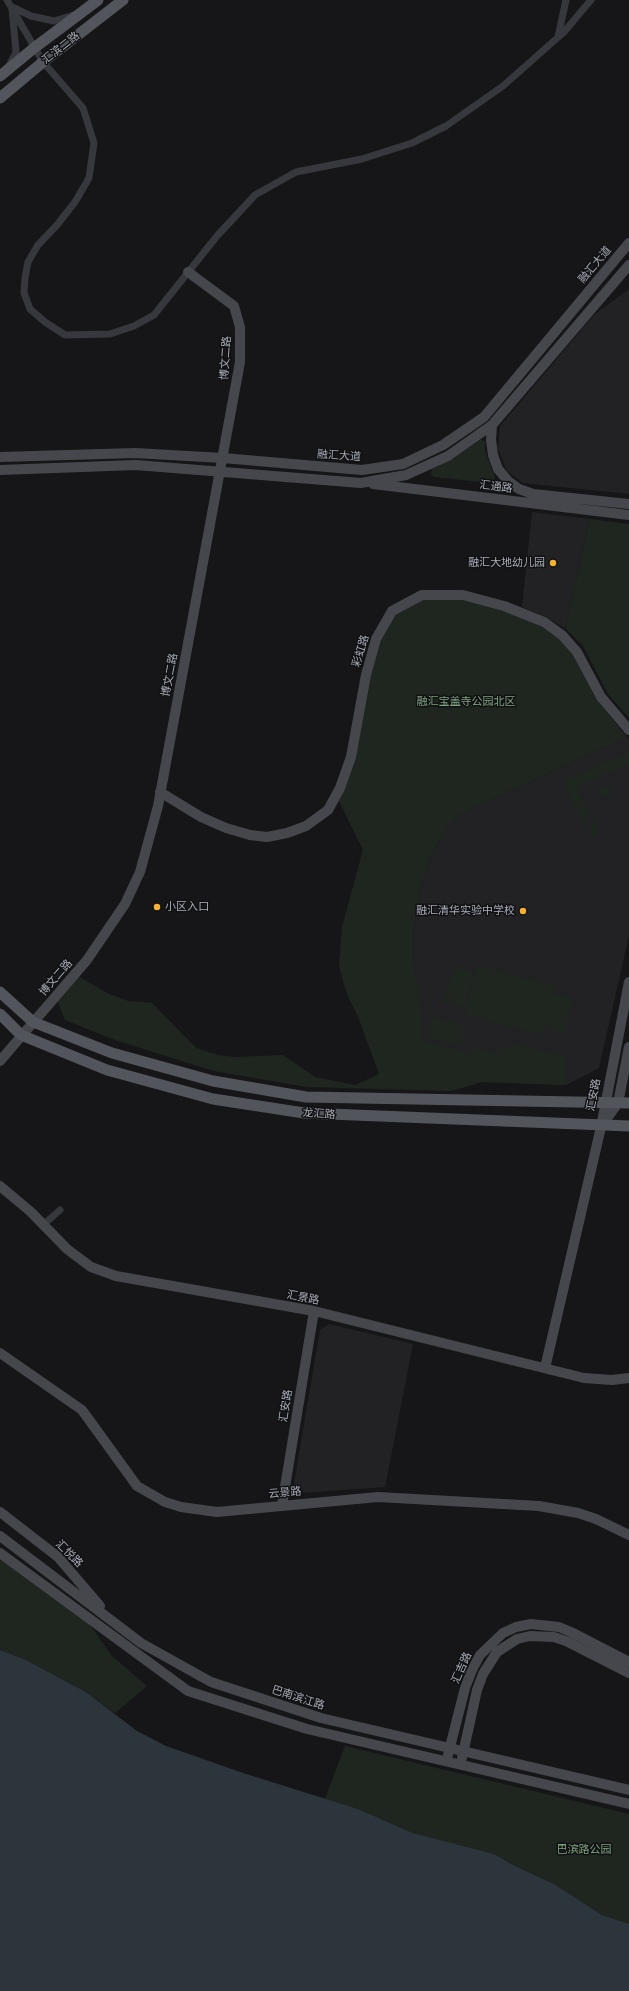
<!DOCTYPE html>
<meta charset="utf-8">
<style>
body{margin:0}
canvas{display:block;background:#161618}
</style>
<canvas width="629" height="1991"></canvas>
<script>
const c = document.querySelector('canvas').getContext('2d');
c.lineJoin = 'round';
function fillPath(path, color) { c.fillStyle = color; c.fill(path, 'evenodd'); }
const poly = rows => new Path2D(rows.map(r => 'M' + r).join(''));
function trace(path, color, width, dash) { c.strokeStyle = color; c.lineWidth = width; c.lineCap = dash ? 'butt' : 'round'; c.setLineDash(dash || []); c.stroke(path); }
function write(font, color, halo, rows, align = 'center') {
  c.font = font + ' "Fira Sans Condensed","Noto Sans SC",sans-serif'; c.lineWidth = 3; c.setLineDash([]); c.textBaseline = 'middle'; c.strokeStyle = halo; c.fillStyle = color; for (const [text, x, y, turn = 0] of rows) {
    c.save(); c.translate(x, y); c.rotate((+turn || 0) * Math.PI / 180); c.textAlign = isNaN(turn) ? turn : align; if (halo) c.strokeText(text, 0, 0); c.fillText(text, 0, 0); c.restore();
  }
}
fillPath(poly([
 [629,289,629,494,523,483,507,471,498,449,500,426,594,315],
 [532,512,590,519,565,628,544,616,522,607],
 [627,737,629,738,629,935,599,1068,566,1085,481,1082,451,1091,421,1040,414,968,413,933,420,889,431,855,447,828,463,813],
 [329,1324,413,1344,385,1487,301,1493,294,1484,320,1330]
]), '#222225');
fillPath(poly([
 [480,440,485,441,485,451,495,477,494,482,491,483,434,477,431,474,432,469,451,460],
 [590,519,629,524,629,718,608,694,583,646,565,628],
 [422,599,461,599,502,610,540,626,559,637,573,654,597,700,627,737,463,813,447,828,431,855,420,889,413,934,414,968,421,1011,421,1040,471,1054,473,1048,492,1052,517,1043,565,1057,566,1085,481,1082,451,1091,307,1087,214,1071,115,1040,65,1020,57,1000,78,976,107,993,128,1001,152,1003,196,1048,218,1055,235,1057,283,1055,315,1077,355,1085,379,1074,359,1019,347,994,339,966,342,927,363,850,339,801,379,641,394,615],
 [629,752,629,765,577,787,587,811,583,826,564,780],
 '599 791a6 6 0 1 1 12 0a6 6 0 1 1-12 0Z',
 [595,820,599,822,595,839,590,837],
 [477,965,555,986,542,1035,464,1014],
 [454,966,473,972,464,1006,444,1001],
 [554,993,573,998,564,1033,545,1027],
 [432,1017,466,1027,461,1046,427,1037],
 [0,1554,88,1622,112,1656,147,1686,115,1713,86,1692,66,1681,26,1660,0,1650],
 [345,1746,629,1814,629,1924,602,1915,554,1884,515,1866,494,1854,413,1833,358,1809,325,1799]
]), '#1e261f');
fillPath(poly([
 [0,1650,26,1660,86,1692,137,1731,166,1746,243,1773,358,1809,413,1833,494,1854,515,1866,554,1884,602,1915,629,1924,629,1991,0,1991]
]), '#2c353c');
trace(poly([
 [7,0,43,62,83,108,94,143,89,178,75,202,57,225,38,245,28,262,25,278,24,293,30,309,45,322,65,335,110,334,134,326,154,315,217,236,255,195,296,172,362,159,412,143,446,126,503,86,564,32,591,0],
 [12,7,31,16,54,21,74,15],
 [558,37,566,0],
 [9,66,16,52,12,9],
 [43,1225,60,1210]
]), '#37383d', 7);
trace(poly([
 [492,425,491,440,493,455,498,469,508,481,519,489,533,494,629,504],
 [0,457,135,453,223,458,362,470,403,464,443,445,484,417,629,243],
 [0,470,136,465,361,483,406,475,448,456,492,425,629,265],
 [373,484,629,515],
 [160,792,201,817,226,828,250,835,267,837,287,833,306,826,328,810,340,788,351,757,366,675,376,639,392,611,422,595,463,595,504,606,544,622,562,635,577,652,601,697,629,730],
 [0,1061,87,960,125,904,140,872,158,806,240,362,240,327,234,306,188,272],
 [602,1125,618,1103,629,1047],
 [0,1186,31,1212,67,1249,91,1267,116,1276,314,1311,584,1378,612,1380,629,1378],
 [0,1353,82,1410,137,1486,165,1502,181,1507,217,1512,378,1497,539,1506,578,1513,596,1519,629,1535],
 [545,1368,601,1127,629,982],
 [282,1505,314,1311],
 [0,1512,58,1557,100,1606],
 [0,1536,141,1643,211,1682,321,1718,629,1790],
 [0,1553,188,1691,307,1729,629,1804],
 [448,1755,465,1688,472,1670,480,1655,503,1633,516,1627,531,1624,559,1627,571,1632,629,1662],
 [462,1758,477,1690,483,1674,497,1652,517,1639,530,1636,554,1637,566,1641,629,1673]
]), '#45474d', 10);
trace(poly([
 [0,76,34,48,98,0],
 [0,98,43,62,123,0],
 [0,992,33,1022,112,1053,213,1081,306,1097,629,1103],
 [0,1014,21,1035,107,1070,213,1099,304,1113,629,1126]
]), '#53555c', 11);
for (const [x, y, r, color] of [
 [553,563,4,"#f2b134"],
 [157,907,4,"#f2b134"],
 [523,911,4,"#f2b134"]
]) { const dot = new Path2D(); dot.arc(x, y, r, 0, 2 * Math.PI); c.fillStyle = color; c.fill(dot); trace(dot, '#111113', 1.5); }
write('11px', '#a8adb8', '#111113', [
 ["汇滨二路",61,48,-38],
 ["融汇大道",595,265,-50],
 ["博文二路",226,358,-86],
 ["融汇大道",339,456,4],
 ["汇通路",496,487,7],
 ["彩虹路",361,651,-73],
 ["博文二路",170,675,-79],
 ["博文二路",56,978,-49],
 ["汇安路",594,1095,-79],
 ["龙汇路",319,1114,4],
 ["汇景路",303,1298,11],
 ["汇安路",286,1406,-81],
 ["云景路",285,1493,-5],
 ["汇悦路",69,1554,45],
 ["汇吉路",462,1668,-66],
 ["巴南滨江路",298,1698,18]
]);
write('11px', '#a8adb8', '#111113', [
 ["融汇大地幼儿园",545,563],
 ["小区入口",165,907,"left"],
 ["融汇清华实验中学校",515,911]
], 'right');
write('11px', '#7fa381', '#111113', [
 ["融汇宝盖寺公园北区",466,702],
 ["巴滨路公园",584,1850]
]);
</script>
